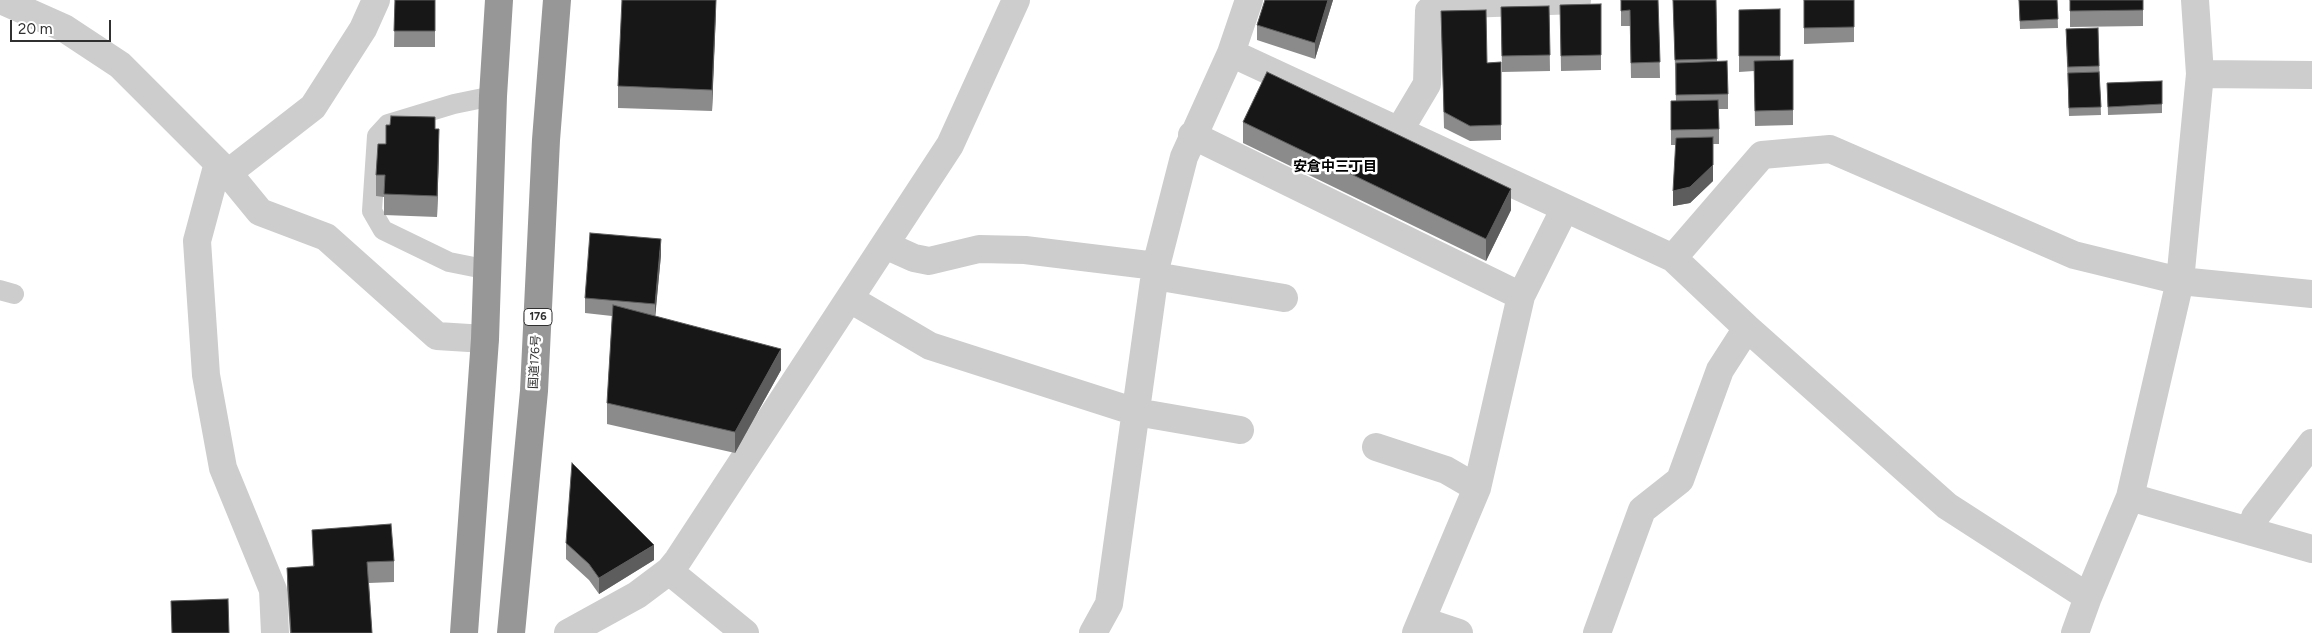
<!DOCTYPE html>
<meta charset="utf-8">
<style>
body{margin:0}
#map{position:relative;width:2312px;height:633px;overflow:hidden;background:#fff;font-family:Figtree,sans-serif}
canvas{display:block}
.scale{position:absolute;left:10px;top:20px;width:101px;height:22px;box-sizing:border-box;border:2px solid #303030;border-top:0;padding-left:6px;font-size:15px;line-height:18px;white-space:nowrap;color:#303030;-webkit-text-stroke:4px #fff;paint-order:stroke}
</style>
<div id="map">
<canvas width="2312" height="633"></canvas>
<div class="scale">20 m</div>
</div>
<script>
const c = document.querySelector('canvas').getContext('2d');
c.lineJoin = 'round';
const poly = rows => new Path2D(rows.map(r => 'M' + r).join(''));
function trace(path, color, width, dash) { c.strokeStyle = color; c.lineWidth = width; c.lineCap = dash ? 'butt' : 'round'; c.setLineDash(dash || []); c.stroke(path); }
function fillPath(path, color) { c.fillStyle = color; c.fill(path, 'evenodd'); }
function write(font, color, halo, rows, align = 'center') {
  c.font = font + ' Figtree,"Noto Sans JP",sans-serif'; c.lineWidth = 5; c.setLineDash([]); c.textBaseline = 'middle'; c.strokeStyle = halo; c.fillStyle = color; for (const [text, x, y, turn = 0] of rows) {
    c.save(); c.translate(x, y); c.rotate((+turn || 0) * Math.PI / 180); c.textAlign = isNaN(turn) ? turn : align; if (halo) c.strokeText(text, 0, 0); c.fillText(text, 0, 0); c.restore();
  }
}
trace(poly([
 [489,270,449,262,383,230,372,211,377,136,388,124,454,104,493,96],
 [0,290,14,294]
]), '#cdcdcd', 20);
trace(poly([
 [1,0,64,28,120,65,228,173,313,107,363,29,376,0],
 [1231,53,1673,258,1747,328,1947,506,2088,597],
 [2200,74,2312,75],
 [1399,131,1427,84,1429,11,1438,5,1577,0],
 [1192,135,1521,296],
 [218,163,197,241,206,375,223,468,273,590,275,633],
 [228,173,260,212,326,237,437,336,485,339],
 [885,245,914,258,929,261,979,249,1025,250,1156,266],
 [1673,258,1762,155,1830,149,2074,255,2180,281,2312,294],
 [1155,276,1284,298],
 [850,299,930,346,1136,412,1240,430],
 [1376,447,1446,470,1477,488],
 [2130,497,2312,549],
 [2252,532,2255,517,2312,443],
 [669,571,745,633],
 [1423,621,1459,633],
 [568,633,637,595,669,571,678,560,950,145,1016,0],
 [1093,633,1109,604,1156,266,1184,157,1231,53,1249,0],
 [1416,633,1477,488,1521,296,1565,208],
 [1597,633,1642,510,1680,480,1720,370,1747,328],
 [2075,633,2088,597,2130,497,2180,281,2200,74,2195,0]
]), '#cdcdcd', 28);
trace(poly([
 [464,633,485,339,493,96,499,0],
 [511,633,534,391,546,140,557,0]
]), '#979797', 28);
fillPath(poly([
 [395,0,435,0,435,47,394,47],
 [716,0,712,111,618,108,618,86],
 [1265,0,1333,0,1315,59,1257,40,1257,25],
 [1621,0,1658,0,1660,78,1631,78,1630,26,1621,26],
 [1673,0,1716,0,1717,62,1728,94,1728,109,1719,109,1719,144,1713,144,1713,181,1690,203,1673,206,1676,145,1671,145,1671,101,1676,101],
 [1804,0,1854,0,1854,42,1804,44],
 [2019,0,2057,0,2058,28,2020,29],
 [2070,0,2143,0,2143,26,2070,27],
 [1601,4,1601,70,1561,71,1560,5],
 [1549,6,1550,71,1502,72,1501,7],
 [1780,9,1780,60,1793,60,1793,125,1755,126,1754,71,1739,72,1739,10],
 [1441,11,1487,63,1501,62,1501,140,1470,141,1444,128],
 [2098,28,2101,115,2069,116,2066,38],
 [2162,81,2162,113,2108,115,2107,83],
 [1243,122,1511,210,1486,261,1243,143],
 [435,129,439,150,437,217,384,215,384,197,376,196,376,175,386,144],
 [661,255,655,316,781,370,735,453,607,424,607,403,612,316,585,313,585,298],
 [312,530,394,561,394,582,369,583,372,633,290,633,287,589,287,568,313,566],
 [566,543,654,560,599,594,589,580,566,559]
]), '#8b8b8b');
fillPath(poly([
 [716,0,716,12,712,111,712,90],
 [1328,0,1333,0,1315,59,1315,43],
 [439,129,439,150,437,217,437,196],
 [1713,165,1713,181,1690,203,1673,206,1673,191],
 [1511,189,1511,210,1486,261,1486,239],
 [661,239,661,255,655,319,655,304],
 [781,349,781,370,735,453,735,432],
 [654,545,654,560,599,594,599,578]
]), '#5d5d5d');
const building = poly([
 [395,0,435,0,435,31,394,31,395,0],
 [622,0,716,0,712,90,618,86,622,0],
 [1265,0,1328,0,1315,43,1257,25,1265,0],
 [1621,0,1658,0,1660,62,1631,63,1630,10,1621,11,1621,0],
 [1673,0,1716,0,1717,59,1675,60,1673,0],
 [1804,0,1854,0,1854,27,1804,28,1804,0],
 [2019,0,2057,0,2058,19,2020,21,2019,0],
 [2070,0,2143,0,2143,10,2070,11,2070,0],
 [1601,4,1601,55,1561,56,1560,5,1601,4],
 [1549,6,1550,55,1502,56,1501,7,1549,6],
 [1780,9,1780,56,1739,56,1739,10,1780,9],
 [1486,10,1487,63,1501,62,1501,125,1470,126,1444,112,1441,11,1486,10],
 [2098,28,2099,66,2068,67,2066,29,2098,28],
 [1793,60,1793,110,1755,111,1754,61,1793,60],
 [1727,61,1728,94,1676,95,1676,63,1727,61],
 [1267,72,1511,189,1486,239,1243,122,1267,72],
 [2099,72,2101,107,2069,108,2068,73,2099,72],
 [2162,81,2162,104,2108,107,2107,83,2162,81],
 [1718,100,1719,129,1671,130,1671,101,1718,100],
 [391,116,435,117,435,129,439,129,437,196,384,194,385,175,376,175,378,144,386,144,386,125,390,125,391,116],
 [1713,137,1713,165,1690,187,1673,191,1676,138,1713,137],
 [590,233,661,239,655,304,585,298,590,233],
 [613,305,781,349,735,432,607,403,613,305],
 [572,463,654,545,599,578,589,564,566,543,572,463],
 [391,524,394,561,367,562,372,633,291,633,287,568,314,566,312,530,391,524],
 [228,599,229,633,172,633,171,601,228,599]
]);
fillPath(building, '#171717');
trace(building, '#5d5d5d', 1);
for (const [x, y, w] of [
 [538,317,28]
]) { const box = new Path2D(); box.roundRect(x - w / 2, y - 8.5, w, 17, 4); c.fillStyle = '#fff'; c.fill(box); trace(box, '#303030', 1); }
write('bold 11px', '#303030', null, [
 ["176",538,317]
]);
write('12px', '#303030', '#fff', [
 ["国道176号",535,362,-87]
]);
write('bold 14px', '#000', '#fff', [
 ["安倉中三丁目",1335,167]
]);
</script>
